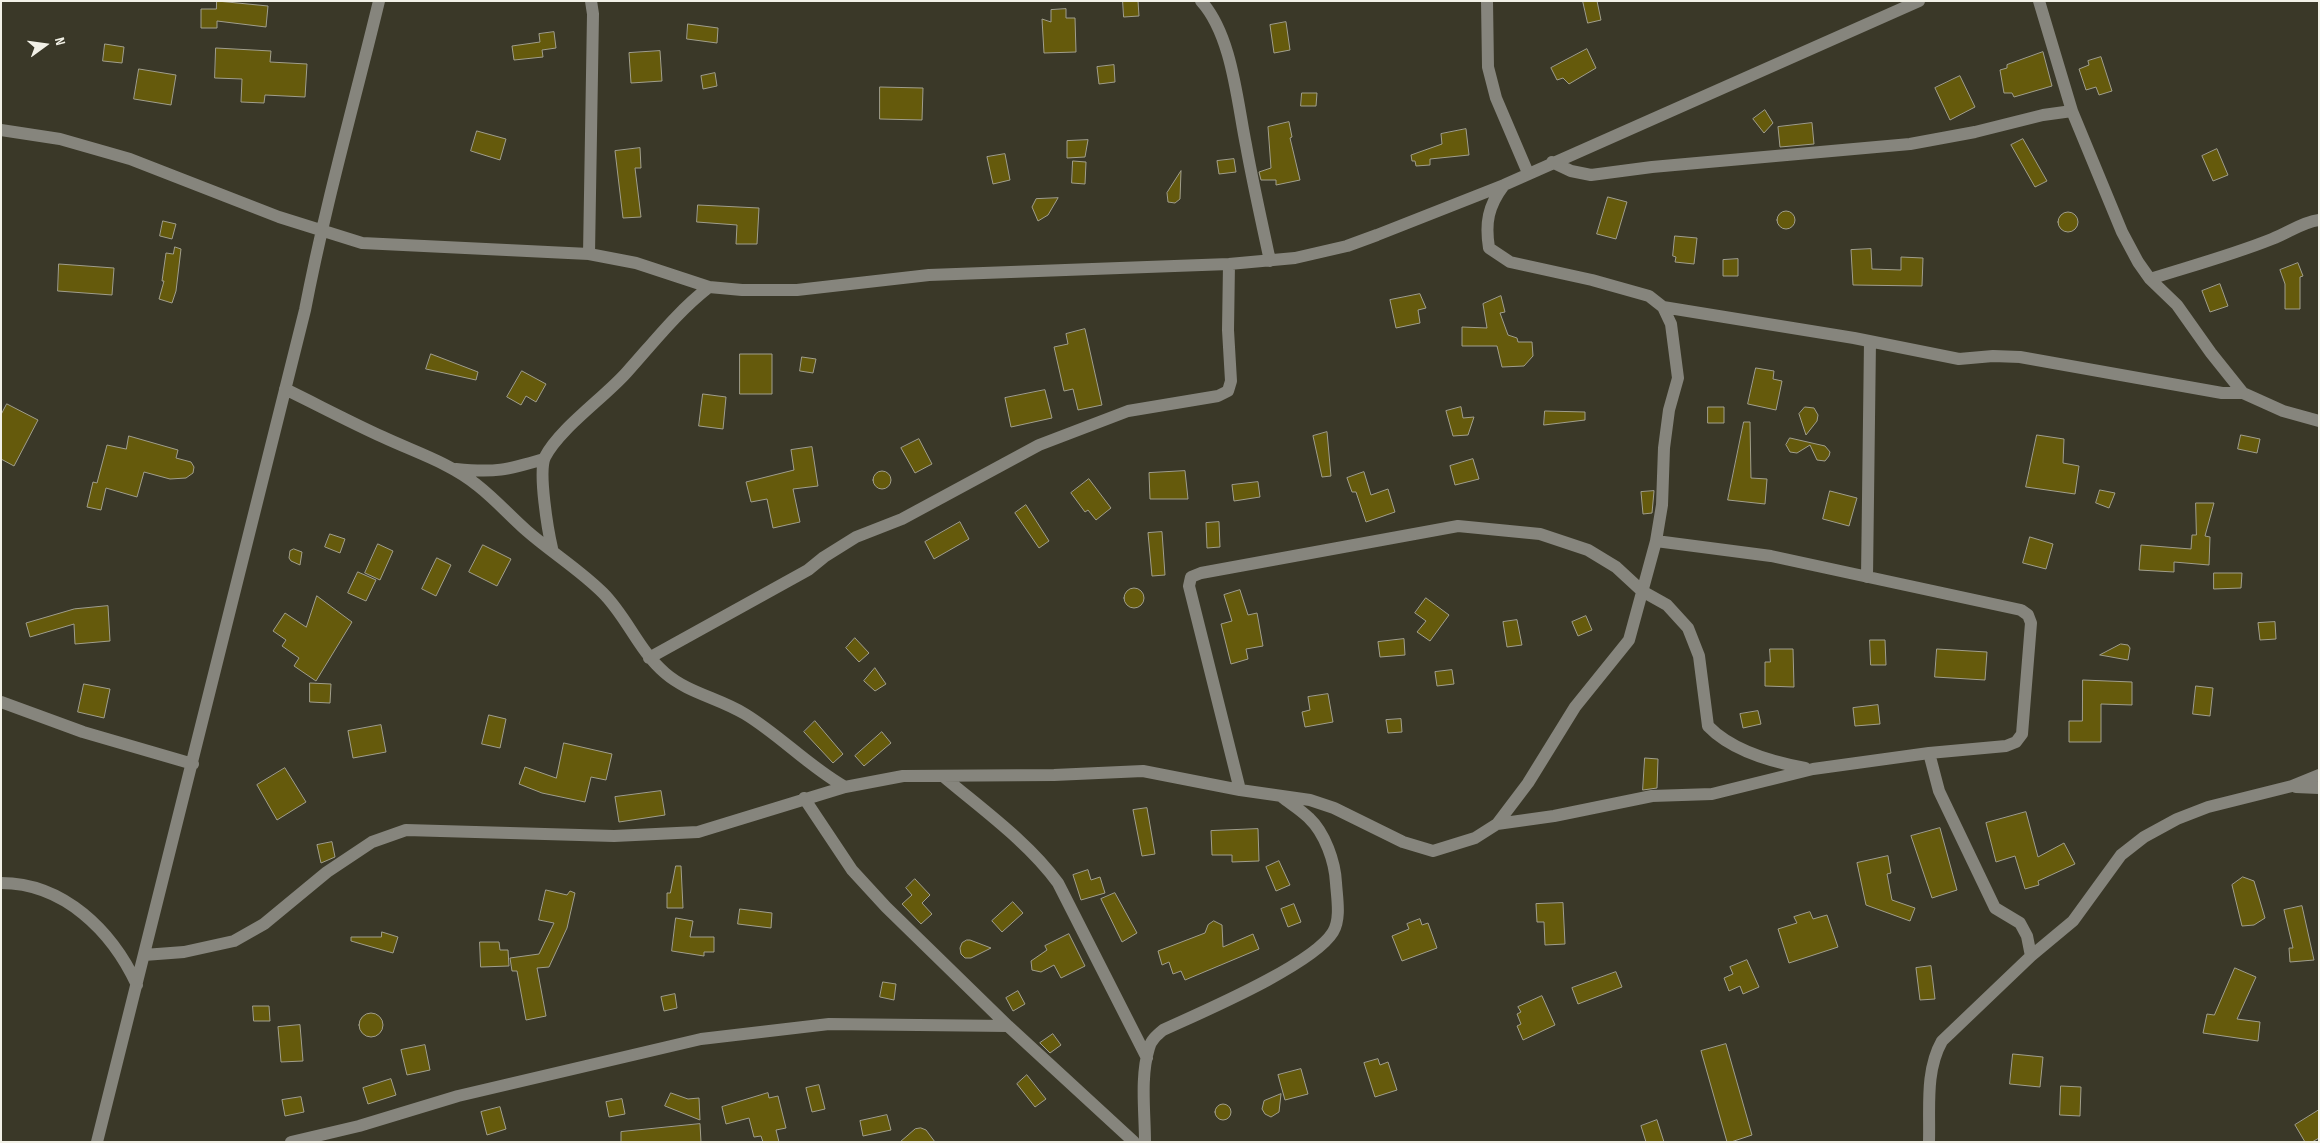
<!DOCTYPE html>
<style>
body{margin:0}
#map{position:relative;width:2320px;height:1143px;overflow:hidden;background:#3a3828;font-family:"Sofia Sans Condensed",sans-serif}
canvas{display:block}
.frame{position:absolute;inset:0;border:2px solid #f2f1e7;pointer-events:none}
.north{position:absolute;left:20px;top:20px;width:50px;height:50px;-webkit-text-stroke:4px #3a3828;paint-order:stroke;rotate:76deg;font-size:14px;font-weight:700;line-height:20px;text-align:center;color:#f2f1e7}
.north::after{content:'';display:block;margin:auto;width:18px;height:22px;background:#f2f1e7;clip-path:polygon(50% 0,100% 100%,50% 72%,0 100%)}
</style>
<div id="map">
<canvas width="2320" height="1143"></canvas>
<div class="frame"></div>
<div class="north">N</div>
</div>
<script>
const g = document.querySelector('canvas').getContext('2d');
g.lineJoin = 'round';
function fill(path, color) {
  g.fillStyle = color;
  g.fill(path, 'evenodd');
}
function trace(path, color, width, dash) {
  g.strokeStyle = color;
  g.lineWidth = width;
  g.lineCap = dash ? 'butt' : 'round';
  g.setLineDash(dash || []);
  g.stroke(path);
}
const building = new Path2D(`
 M217,1l51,5 -2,21 -49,-6v7h-16v-19h15z
 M1123,1h15l1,15 -15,1z
 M1583,1h14l4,19 -13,3z
 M1066,9v9h9l1,34 -32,1 -2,-34 9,3v-12z
 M1286,22l4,28 -16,3 -4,-28z
 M688,24l30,4 -1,15 -30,-4z
 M554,32l2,16 -14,2 1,7 -29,3 -2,-14 28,-4 -1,-8z
 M105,44l19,3 -2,16 -19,-2z
 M216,48l55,3 -1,11 37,2 -2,33 -40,-2 -1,8 -23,-1 1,-23 -27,-1z
 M1587,49l9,19 -27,16 -6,-6 -6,2 -6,-12z
 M660,51l2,30 -31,2 -2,-30z
 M2043,52l9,34 -38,11 -2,-4h-8l-4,-23 7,-2v-3z
 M2101,57l11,34 -13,4 -3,-8 -10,3 -7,-21 10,-4 -1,-4z
 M1114,65l1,17 -16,2 -2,-17z
 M139,69l37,6 -5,30 -37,-6z
 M715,73l2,13 -14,3 -2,-13z
 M1960,76l15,31 -25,13 -15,-32z
 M880,87l43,1 -1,32 -42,-1z
 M1302,93h15l-1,13h-15z
 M1765,110l8,13 -9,10 -11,-14z
 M1289,122l3,15 -2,1 10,42 -24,5v-5h-15l-2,-8 12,-4 -3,-41z
 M1812,123l2,21 -34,3 -2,-20z
 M1466,129l3,26 -39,4v6l-14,1 -1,-5h-3l-1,-6 31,-11 -1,-10z
 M477,131l29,8 -6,21 -29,-9z
 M2023,139l24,42 -12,6 -24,-42z
 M1088,140l-3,17 -18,1v-17z
 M640,148l1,20h-6l6,49 -18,1 -8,-67z
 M2217,149l11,26 -15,6 -11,-25z
 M1005,154l5,26 -17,4 -6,-27z
 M1234,159l2,13 -17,2 -2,-13z
 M1073,161l13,1 -1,22 -13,-1z
 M1181,171l-1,28 -5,4 -7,-1 -1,-9z
 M1608,197l19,5 -11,37 -19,-5z
 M1058,198l-10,17 -10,6 -6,-14 4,-8z
 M698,205l61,3 -2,36h-21l1,-19 -40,-3z
 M1777 220a9 9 0 1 1 18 0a9 9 0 1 1-18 0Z
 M2058 222a10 10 0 1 1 20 0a10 10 0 1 1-20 0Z
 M163,221l13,3 -4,15 -12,-3z
 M1675,236l22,2 -3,26 -19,-2 1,-5 -3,-1z
 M175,247l6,2 -5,42 -4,12 -13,-4 5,-18h-2l4,-28 7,1z
 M1871,249l1,20 29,1v-13l22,1 -1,28 -69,-1 -2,-35z
 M1738,259v17h-15v-16z
 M2298,263l5,13 -3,1v32h-15v-25l-5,-14z
 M59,264l55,4 -2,27 -54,-4z
 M2220,284l8,22 -18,6 -8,-21z
 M1420,294l6,14 -8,2 2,13 -24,5 -6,-28z
 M1501,296l4,16 -5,1 8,22 9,3 1,4h14l1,14 -9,10 -22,1 -5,-21h-35v-19l25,1 -4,-24z
 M1085,329l17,76 -24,5 -5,-21 -9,2 -10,-44 14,-3 -2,-10z
 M431,354l47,18 -2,8 -50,-11z
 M740,354h32v40h-32z
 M802,357l14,2 -3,14 -13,-2z
 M1756,368l18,3 -1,8 9,2 -6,29 -28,-6z
 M522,371l24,13 -10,18 -10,-6 -5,9 -14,-8z
 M1045,390l7,28 -41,9 -6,-29z
 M703,394l23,3 -3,32 -24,-3z
 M7,404l31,16 -24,46 -13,-7v-44z
 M1461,407l2,11 11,-1 -6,18 -15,1 -7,-25z
 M1708,407h16v16h-16z
 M1805,407l9,1 4,7 -1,6 -11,14 -7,-21z
 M1545,411l40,1v8l-41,5z
 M1744,422h6l1,56 16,1 -2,25 -37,-4z
 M1327,432l4,44 -9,1 -9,-41z
 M2037,435l27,4 -1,24 16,3 -4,28 -49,-7z
 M2241,435l19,4 -3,14 -19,-4z
 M129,436l49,14 -2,8 15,4 3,5 -1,6 -7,5 -16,1 -26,-7 -7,25 -31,-9 -5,22 -14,-3 6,-25 4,1 10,-38 19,4z
 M1790,438l35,8 5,6 -1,4 -4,5 -8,-1 -7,-15 -13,8 -7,-1 -4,-7z
 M919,439l13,25 -17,9 -14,-25z
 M812,447l6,39 -25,3 7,33 -27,6 -6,-29 -16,3 -5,-20 48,-12 -3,-20z
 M1473,459l6,20 -24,6 -5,-19z
 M873 480a9 9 0 1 1 18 0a9 9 0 1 1-18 0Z
 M1185,471l3,28h-38l-1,-26z
 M1364,472l7,23 17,-6 7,23 -29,10 -10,-30h-4l-5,-14z
 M1089,479l22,29 -15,12 -8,-10 -3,2 -14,-19z
 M1258,482l2,15 -26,4 -2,-16z
 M2100,490l15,3 -6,15 -13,-5z
 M1654,491l-2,22 -9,1 -2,-22z
 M1830,491l27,7 -8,28 -26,-7z
 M2196,503h18l-9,33 5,1 -1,28 -35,-3v10l-35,-2 2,-25 50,4 1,-14h4z
 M1026,505l23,36 -10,7 -24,-35z
 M960,522l9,17 -35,20 -9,-17z
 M1219,522l1,25 -13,1 -1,-25z
 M1162,532l3,43 -13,1 -4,-43z
 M330,534l15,5 -5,14 -15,-6z
 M2030,537l23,7 -7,25 -23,-6z
 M378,544l15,7 -13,29 -15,-7z
 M483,545l28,14 -14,27 -28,-14z
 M294,549l8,3 -2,13 -9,-4 -2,-3 1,-7z
 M437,558l14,7 -15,31 -14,-7z
 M358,572l18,8 -10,21 -18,-8z
 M2214,573h28l-1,15 -27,1z
 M1124 598a10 10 0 1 1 20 0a10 10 0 1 1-20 0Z
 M1240,590l8,25 9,-2 6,33 -17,3 2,10 -17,5 -10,-40 11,-3 -8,-26z
 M317,596l35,26 -36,59 -22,-15 5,-8 -17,-12 4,-6 -13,-9 12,-18 21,14z
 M1426,598l23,17 -19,26 -13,-9 9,-11 -11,-8z
 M108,606l2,35 -35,3 -1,-20 -44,13 -4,-14 48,-14z
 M1586,616l6,14 -14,6 -6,-14z
 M1517,620l5,25 -15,2 -4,-25z
 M2275,622l1,17 -16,1 -2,-17z
 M855,638l14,15 -10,9 -13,-14z
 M1404,639l1,16 -25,2 -2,-15z
 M1870,640h15l1,25h-15z
 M2121,644l7,1 2,3 -2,12 -28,-5z
 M1770,649h23l1,38 -29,-1v-24h5z
 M1937,649l50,3 -2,28 -50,-3z
 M875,668l11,16 -11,7 -11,-10z
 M1452,670l2,14 -17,2 -2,-14z
 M2083,680l49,2v23l-31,-1v38h-32v-21h13z
 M310,683l21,1 -1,19 -20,-1z
 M84,684l26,5 -6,29 -26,-6z
 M2196,686l17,2 -3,28 -17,-2z
 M1328,694l5,28 -28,5 -3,-15 8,-2 -2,-13z
 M1878,705l2,19 -25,2 -2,-18z
 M1758,711l3,13 -18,4 -3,-14z
 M489,715l17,4 -6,29 -18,-4z
 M1401,719l1,13 -14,1 -2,-13z
 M815,721l28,33 -10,9 -29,-31z
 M381,725l5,27 -33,6 -5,-27z
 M882,732l9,11 -27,23 -9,-10z
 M564,743l48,11 -6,26 -15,-3 -6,25 -43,-9 -23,-9 6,-17 31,11z
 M1645,758l13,1 -1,29 -14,2z
 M285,768l21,34 -29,18 -20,-35z
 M661,791l4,24 -46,7 -4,-25z
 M1147,808l8,46 -13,2 -9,-46z
 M2026,812l12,45 26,-14 11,21 -37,17 1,4 -14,4 -10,-33 -19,6 -10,-39z
 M1940,828l17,62 -25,8 -21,-62z
 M1258,829l1,32 -27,1v-7h-20l-1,-24z
 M332,842l3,15 -14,6 -4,-18z
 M1888,856l3,17 -4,1 5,26 23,8 -5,13 -44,-16 -9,-42z
 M1279,861l11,24 -14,6 -10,-24z
 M676,866h5l2,42h-16v-15h3z
 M1088,870l3,10 9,-3 5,16 -24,7 -8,-25z
 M2243,877l11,4 11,37 -11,7 -12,1 -10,-41z
 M915,879l15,16 -8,8 10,11 -11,10 -19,-20 10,-9 -6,-7z
 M546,890l21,5 3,-4 5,2 -8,35 -18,39 -12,1 9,48 -20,4 -9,-49h-5l-2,-13 29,-4 15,-31 -15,-3z
 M1115,893l22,40 -15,9 -21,-43z
 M1013,902l10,11 -21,19 -10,-11z
 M1563,903l2,41 -20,1 -1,-23h-7l-1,-18z
 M1294,904l7,18 -13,5 -7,-18z
 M2302,906l12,54 -24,2 -1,-14h4l-9,-38z
 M740,909l32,4 -1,15 -33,-4z
 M1810,912l3,7 14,-4 11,32 -49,16 -11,-34 19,-6 -3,-6z
 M676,918l17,3 -3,16h24v15h-10v4l-32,-5z
 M1420,919l2,6 6,-2 9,25 -35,13 -10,-25 17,-7 -2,-5z
 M1214,921l8,4 1,22 30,-13 6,15 -74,31 -4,-9 -8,3 -4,-12 -7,3 -4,-14 47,-18 3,-8z
 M382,932l16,5 -5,16 -42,-12v-4h30z
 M1069,934l16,32 -24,12 -7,-13 -13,7 -9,-2 -1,-9 16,-11 -2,-4z
 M967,940h3l21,8 -20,10h-6l-4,-4 -1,-6 2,-5z
 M480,942h19l1,8h8l1,16 -28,1z
 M1747,960l12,27 -16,7 -3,-8 -11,5 -5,-13 9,-4 -3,-7z
 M1931,966l4,33 -15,1 -4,-32z
 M2235,968l21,9 -19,42 23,3 -2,19 -55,-8 4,-19 7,1z
 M1616,972l6,15 -44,17 -6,-16z
 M883,982l13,2 -2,16 -14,-3z
 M1018,991l7,13 -12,7 -7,-13z
 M675,994l2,14 -13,3 -3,-14z
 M1542,996l13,29 -32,15 -6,-14 4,-2 -4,-10 4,-2 -3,-5z
 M253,1006h16l1,15h-16z
 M359 1025a12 12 0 1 1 24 0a12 12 0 1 1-24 0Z
 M300,1025l3,36 -22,1 -3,-35z
 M1053,1034l8,11 -11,8 -10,-10z
 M1726,1044l26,91 -21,7h-4l-26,-91z
 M425,1045l5,25 -23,5 -6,-25z
 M2013,1054l30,3 -3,30 -30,-3z
 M1378,1059l2,6 8,-3 9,28 -22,7 -11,-34z
 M1301,1069l7,25 -23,6 -7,-25z
 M1027,1075l19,24 -11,8 -18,-23z
 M391,1079l5,16 -28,9 -5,-16z
 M819,1085l6,24 -13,3 -6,-24z
 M2061,1086l20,1 -1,29 -20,-1z
 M671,1093l17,6 11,-1 1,22 -35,-14z
 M768,1093l1,5 9,-2 8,32 -10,2 3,12h-16l-2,-6 -7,1 -5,-19 -23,6 -4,-17z
 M1281,1094l-2,18 -8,5 -6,-3 -3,-5 2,-8z
 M301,1097l3,15 -19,4 -3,-16z
 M622,1099l3,15 -16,3 -3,-15z
 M1215 1112a8 8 0 1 1 16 0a8 8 0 1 1-16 0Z
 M500,1107l6,22 -19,6 -6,-23z
 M2319,1110v28l-7,4h-7l-10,-17z
 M887,1115l4,15 -28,6 -3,-15z
 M1657,1120l7,22h-18l-5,-16z
 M700,1124l1,18h-80v-10z
 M921,1128l5,2 9,12h-35l15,-13z`);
const minor = new Path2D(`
 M1201,1c31,34 36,100 45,144 7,39 16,78 24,116
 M1487,1l1,66 8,31 32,75
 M2039,1l33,110 50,121 16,30 12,17 27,26 34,48 32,40 40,18 36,10
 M1,130l59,9 70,20 149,58 83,26 227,11 47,9 73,24 33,3h55l132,-15 300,-11 66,-6 52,-12 30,-11 127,-50 415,-184
 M1552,162l19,9 20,4 61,-8 258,-23 65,-12 68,-17 29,-4
 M589,254l4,-240 -2,-13
 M2150,279c41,-13 82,-24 122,-40 16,-6 30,-17 47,-19
 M1663,307l191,31 105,21 34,-3 27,1 202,36h21
 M285,389c33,16 65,33 98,48 32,15 67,26 94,48 18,14 33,31 50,46 24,21 53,39 76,62 24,24 36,58 62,80 23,20 54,25 80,41 36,22 63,52 100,73
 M456,469c39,4 51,1 88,-10
 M1656,541l115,15 250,54 7,5 3,8 -9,111 -6,8 -10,4 -77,7
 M552,548c-4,-17 -14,-76 -7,-91 14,-28 60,-60 82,-85 27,-30 50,-60 82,-85
 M1867,577l3,-236
 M649,658l159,-88 16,-13 32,-20 46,-18 137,-74 89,-34 90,-15 10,-5 3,-10 -3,-51 1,-66
 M1,702l82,30 110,32
 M944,777c39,33 84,65 114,106l89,175
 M2296,787l23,1
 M1240,790l-51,-204 2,-9 10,-4 257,-47 82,8 48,16 28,17 26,24 25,14 21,23 11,28 9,70c24,25 64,36 97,42
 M804,798l48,72 34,37 122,119 126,116
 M1497,824l31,-41 47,-76 54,-67 27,-99 6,-36 2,-57 5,-38 9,-32 -7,-54 -8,-17 -14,-11 -57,-16 -82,-18 -21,-14c-4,-25 -1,-42 15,-63
 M1,883c63,0 111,48 136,102
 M144,955l40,-3 50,-11 30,-17 63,-52 45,-30 34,-12 208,6 84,-4 147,-45 58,-11 151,-1 89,-4 97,19 70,10 24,8 69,34 30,9 42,-13 22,-14 57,-8 98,-20 60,-2 101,-25 116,-16 10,38 56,117 25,15 7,13 4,20
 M97,1142l208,-832c20,-104 49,-206 74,-309
 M291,1142l68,-16 99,-30 243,-57 128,-15 179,2
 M1145,1142c0,-30 -5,-65 4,-94 2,-8 8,-13 14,-18 39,-18 150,-65 170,-98 8,-13 4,-34 3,-49 -1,-21 -11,-50 -27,-65 -8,-8 -18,-14 -27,-21
 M1929,1142c1,-34 -4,-71 13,-101l89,-85 42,-35 48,-66 23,-18 33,-18 31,-12 84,-21 27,-11`);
fill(building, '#655a0c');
trace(building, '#a09e8c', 1);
trace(minor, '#86857d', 12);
</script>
